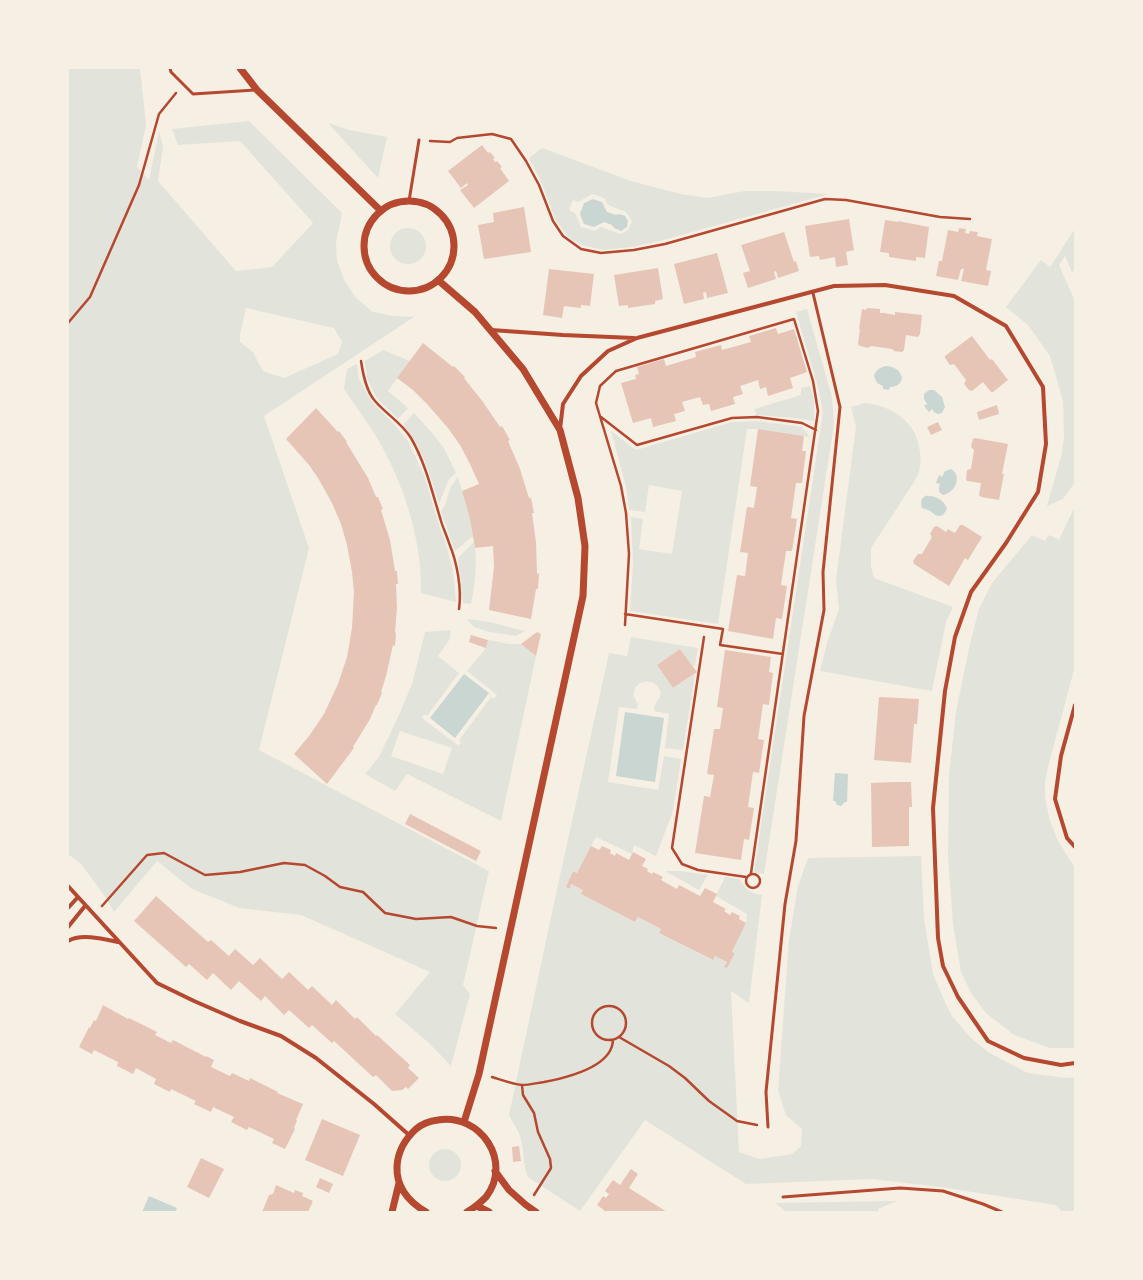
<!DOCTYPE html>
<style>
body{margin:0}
#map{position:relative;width:1143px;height:1280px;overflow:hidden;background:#f6efe4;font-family:"Archivo Narrow",sans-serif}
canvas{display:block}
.frame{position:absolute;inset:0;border:69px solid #f6efe4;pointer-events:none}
</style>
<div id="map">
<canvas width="1143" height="1280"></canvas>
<div class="frame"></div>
</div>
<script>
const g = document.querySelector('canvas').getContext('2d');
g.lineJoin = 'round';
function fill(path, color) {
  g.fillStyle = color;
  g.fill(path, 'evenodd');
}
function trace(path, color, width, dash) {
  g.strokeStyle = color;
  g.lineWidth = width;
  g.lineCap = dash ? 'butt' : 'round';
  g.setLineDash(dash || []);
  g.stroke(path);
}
const green = new Path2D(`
 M68,68h72l6,57 -9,42 12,13 10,-49 4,15 -5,35 78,90 36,-4 41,-44 -73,-82 -62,4 -6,-16 77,-8 93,92 -6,30 1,17 7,20 12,18 17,14 20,4 21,1 -150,99 45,132 -50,202 230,121 -26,114 7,9 -19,72 -22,-23 -34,-29 35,-42 -129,-57 -62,-7 -24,-10 -23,-9 -35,-28 -43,51 -10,-17 -22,-30 -14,-11zM246,308l88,20 8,14 -4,12 -54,24 -21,-7 -10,-19 -13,-10v-7z
 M328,123l21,7 38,7 -9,41z
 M542,148l89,33 50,13 26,4 38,-7h31l53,3 -169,47 -28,6 -29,3 -21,-5 -13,-7 -13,-17 -16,-42 -11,-21zM592,194l12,4 4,7 18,7 6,9 -4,9 -8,4 -19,-7 -6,4 -14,-4 -6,-14 -6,-3 4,-10 5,2z
 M390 246a18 18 0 1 1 36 0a18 18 0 1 1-36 0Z
 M1074,230l1,40 -3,2 -7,-16 -6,9 16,36v181l-12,17 -16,7 15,-53 2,-16 -1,-36 -13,-45 -22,-31 -22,-18 35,-47 9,7z
 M807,309l25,88 2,27 -70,450 -10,-2 69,-460 -5,-25 -22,-75z
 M383,350l27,11 -22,30 20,17 -10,11 -22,-22 -9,-19 -2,-17z
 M357,364l2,15 14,24 21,21 14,17 16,34 15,50 8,23 6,22 3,32 -35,-9c1,-54 -17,-109 -44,-155 -10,-17 -22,-32 -33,-49l3,-20z
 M810,386l4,14v21l-19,-3 -38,-3 -3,-6 47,-14v-7z
 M865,403c28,3 52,19 55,49 1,6 1,13 -1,19 -1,4 -4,8 -5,11l-43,66v19l3,11 79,29 -7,15 -14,69 -112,-20 7,-28 12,-34 -3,-29 20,-154 -5,-19z
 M414,413l19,21 11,14 12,25 -7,6 -10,25c-8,-28 -17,-57 -36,-79z
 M757,421l45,6 8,10 -52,-8h-11l-29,195 -88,-13 3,-48 -2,-46 12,2 -4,30 33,5 10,-63 -33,-6 -4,27 -16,-2 -3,-23 -15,-56 25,19 96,-28z
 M458,477l12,42 3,17 -18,15 -14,-40 4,-6 6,-19z
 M1075,506v160l-27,101 -3,15v14l4,22 9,23 17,27v180h-25l-36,-13 -28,-22 -15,-20 -10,-21 -8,-48 -5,-69 1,-80 7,-63 13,-64 10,-39 13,-26 40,-48 13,6 4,-6 10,5z
 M474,542c4,20 1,42 -3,62l-8,-1 -5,-45z
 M467,619l23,3 35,9 -9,5 -27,-4 -15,-5z
 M451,630l-1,9 -12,17 21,17 -32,43 -3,-2 -2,4 37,28 2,-4 -2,-2 32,-43 3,2 3,-4 -30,-24 19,-23 2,-8 21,4h12l15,12 -35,165 -94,-47 -12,17 -30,-17 14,-17 19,-40 14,-33 13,-52zM400,731l52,17 -9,26 -52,-18z
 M631,637l67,11 -3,18 -3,-1 -12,-16 -23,16 16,23 22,-14 -12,76 -18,-2 4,-34 -15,-3c0,-2 0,-4 1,-6 2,-5 7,-8 5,-14 -6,-19 -37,-7 -22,13l-1,5 -18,-2 -11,75 50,8 6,-34 17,3 -8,52 -17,45 -22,-11 -2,9 -36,-17 -19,36 -4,-2 -7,16 4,2 1,-5 12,6 -2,4 54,28 3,-5 23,12 -2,4 53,27 3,-4 12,6 -3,5 3,1 8,-15 -3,-1 14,-29 1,-9 -31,-18 9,-19 15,2c5,10 11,15 22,16l-13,108 -18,-12 8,161 21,7 32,-5 9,-8 1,-17 -16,-14 -8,-24 11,-151 9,-54 10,-28 113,-2 3,62 9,56 12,28 7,14 18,21 18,15 40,21 38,5 9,-1v135h-13l-6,-7 -116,-18 -68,-8 -126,5 -101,-64 -65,91 -52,-34c-5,-12 -4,-26 -7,-38 -2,-8 -8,-16 -12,-24l45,-212 55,-250 18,3z
 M665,871h15l28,4 -9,15z
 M429 1165a16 16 0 1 1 32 0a16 16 0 1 1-32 0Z
 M897,1201l-19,8 1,3h-92l-12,-9z`);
const water = new Path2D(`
 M593,199l9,3 5,10 9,3 3,-1 6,2 3,5 -1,6 -6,4 -7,-3 -2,-3 -8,-3 -10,5 -10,-3 -4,-10 4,-11z
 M887,366c8,1 13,4 15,12 -1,6 -6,9 -12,9l-1,3 -6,-1v-3l-6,-3 -3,-7c2,-7 7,-9 13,-10z
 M929,390h5l8,7 3,10 -3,6 -4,1 -4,-2 -2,-3 -3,3 -5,-6 3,-2 -3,-5v-5z
 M951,469c12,7 4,24 -8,26l-4,-3v-5l1,-3 -4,-1 3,-8 3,2 3,-6z
 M925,496c10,-1 19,4 22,13l-4,6c-8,3 -8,-2 -15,-5 -2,-1 -4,-1 -6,-2 -1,-5 -2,-9 3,-12z
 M464,674l25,19 -34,45 -25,-20z
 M625,712l39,6 -9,64 -39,-6z
 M835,773l13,1 -1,28h-2l-4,4 -4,-1 -2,-4h-2z
 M149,1196l28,12 -2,4h-33z`);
const building = new Path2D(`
 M482,145l6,8 2,-1 5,6 -2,1 2,3 2,-1 5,6 -2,1 9,13 -35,27 -14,-18 8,-5 -1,-2 -6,5 -13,-17z
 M524,207l7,45 -47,7 -6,-34 16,-3 -1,-9z
 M849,219l5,31 -8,2 2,13 -12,2 -1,-10 -15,3 -1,-4 -9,1 -5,-31z
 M885,220l13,2v-1l31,6 -4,31 -9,-1v4l-27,-4v-4l-9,-1z
 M959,228l7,1 -1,4 4,1 1,-3 8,1 -1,4 15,3 -6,31 5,1 -3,15 -27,-5 3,-12h-3l-3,11 -22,-4 3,-15h3l6,-31 10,2z
 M784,232l10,30 2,-1 3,10 -21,7 -2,-7 -2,1 2,7 -28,9 -5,-15 7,-2 -9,-26z
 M717,253l11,40 -21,5 -1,-6 -3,1 1,6 -20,5 -10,-40z
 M658,268l5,31 -8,2v3l-27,4v-3l-9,1 -5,-31z
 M549,269l45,5 -4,32 -9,-1v3l-17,-2 -2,12 -19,-3z
 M867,308l13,1v4h4l11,2v-3l27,3 -2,19 -2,3 -12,-2 -2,15 -2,2 -8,-1 -2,-2 -21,-3 -3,2 -8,-2 -2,-2 2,-15h-1l3,-20 4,1z
 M776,328l2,6 16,-5 13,43 -17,6 3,10 -25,8 -2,-9 -6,2 -2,-9 -18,6 3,8 -10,3 2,7 -24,7 -2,-7 -6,1 -3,-8 -18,5 3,9 -11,3 2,7 -23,6 -2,-9 -18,5 -12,-40 15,-4 -1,-4 4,-1 -2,-7 27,-8 2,7 30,-9 -1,-5 26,-7 1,5 29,-8 -2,-6z
 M972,336l18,24 2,-1 16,21 -15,12h-2l-8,-10 -11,9 -3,-1 -5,-6 2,-4 -12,-16 -4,1 -5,-7v-2z
 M423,343l30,24 1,-1 11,11 -1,1 19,24 17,25 2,-1 8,14 -2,1 12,28 9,29h2l3,15h-2l4,29 1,32 2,-1 -1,16h-2l-5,30 -42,-9 5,-43 -1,-21 -18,2 -5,-29 -8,-28 17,-7 -9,-20 -10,-19 -12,-17 -21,-24 -14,-14 -16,-12z
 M997,405l2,9 -20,6 -2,-8z
 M316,408l22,24 1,-1 8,11h-1l22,36 8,19h2l5,12 -2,1 9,30 5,31h2l1,13h-2l1,24 -2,24 1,1 -1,13 -2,-1 -7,31 -5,16 1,1 -5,12h-1l-6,14 -17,28 1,1 -27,36 -33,-30 15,-18 15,-22 14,-30 9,-27 5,-29 2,-36 -2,-20 -5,-27 -6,-21 -9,-21 -14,-25 -9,-13 -23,-26z
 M938,422l4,8 -11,5 -4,-8z
 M758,429l46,7 -2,15h4l-4,32h-6l-5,35 6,1 -5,32h-6l-5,34 6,1 -5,33 -6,-1 -3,21 -45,-8 9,-56 8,1 3,-23 -8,-1 7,-45 7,1 3,-21 -7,-1z
 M975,438l33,6 -6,30h2l-5,26 -18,-3 -2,-2 2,-12 -14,-2 -1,-2 1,-9 4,-1 3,-19 -3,-3 2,-8z
 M960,525h3l19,12 -14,23 -3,-2 -16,28 -35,-22 -1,-3 5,-7h4l10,-17 -2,-3 4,-7 3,-1 9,6 2,-3 7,4z
 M537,632l4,2 -5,22 -15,-12z
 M471,635l17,5 -2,8 -17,-6z
 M680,649l17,23 -24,16 -16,-23z
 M725,650l46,7 -2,15 4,1 -4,32 -6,-1 -5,35 6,1 -5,33 -6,-1 -5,35 6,1 -5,32 -5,-1 -3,21 -46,-7 9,-57 6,1 4,-22 -7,-1 7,-45h6l3,-21 -6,-1z
 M879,697l40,2 -2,25h-3l-3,39 -37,-3z
 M893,782h18l1,25h-3v39l-37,1 -1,-64z
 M410,814l71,37 -5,10 -71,-37z
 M591,846l8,4 3,-4 9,4 -1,3 5,3 1,-3 13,7 4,-8 13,7 -4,7 6,3 -1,2 5,3 1,-2 10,5 -2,3 16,9 2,-4 21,11 5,-8 12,6 -4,8 13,7 -2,2 6,4 2,-3 8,4 -1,3 7,4 -14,29 3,1 -8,15 -3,-1 3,-5 -12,-6 -2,4 -54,-27 2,-4 -23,-12 -3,5 -54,-28 2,-4 -12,-6 -1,5 -4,-2 7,-16 4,2z
 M156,896l52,46 3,-2 18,16 6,-7 18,16 7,-7 22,21 7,-7 19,18 4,-4 20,19 4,-5 19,19 2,-2 19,19 1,-1 33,30 -2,3 11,10 -11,11 -2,-2 -4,3 -10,1 -16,-16 -3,2 -39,-36 -2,2 -20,-18 -3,3 -20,-18 -5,5 -19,-19 -4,5 -22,-20 -8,9 -18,-17 -6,7 -18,-16 -3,3 -52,-46z
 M103,1005l25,14 1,-1 28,14 -2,3 16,8 2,-3 33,17v-1l8,4 -3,7 19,9 2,-3 17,8 1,-3 28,14 -1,1 26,11 -7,16h1l-3,8 1,1 -10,20 -13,-6 2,-4 -25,-12 -2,3 -16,-8 3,-5 -21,-10 -2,5 -17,-8 2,-3 -25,-12 -1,3 -16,-8 2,-5 -20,-11 -3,6 -16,-8 1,-4 -24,-12 -2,4 -13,-7 10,-20 1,1 4,-8 2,1z
 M322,1119l38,16 -17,41 -38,-16z
 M519,1146l2,15 -8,1 -1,-15z
 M201,1158l23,11 -15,29 -22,-11z
 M631,1169l7,5 -9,14 38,24h-64l1,-2 -7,-5 6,-9 3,2 3,-4 -4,-3 8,-11 7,5z
 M320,1178l13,6 -4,9 -13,-6z
 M276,1185l18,8 1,-3 8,3 -1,3 11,5 -5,11h-46l7,-17 4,-1z`);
const path = new Path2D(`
 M430,141l20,1 7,-4 35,-4 19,5 15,22 13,24 14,36 10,15 18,13 20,4 33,-3 31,-6 160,-45 21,1 94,17 30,2
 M68,323l22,-26 49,-112 20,-71 17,-21
 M361,361c2,13 5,30 14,40 11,13 27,22 36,37 15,26 21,54 30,83 2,7 6,15 8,22 8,19 13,46 10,66
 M601,417l36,28 95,-27 25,-1 45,6 14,7
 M625,614l98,15 -3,16 63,9
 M625,625l4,-71 -3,-41 -5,-27 -25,-83 4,-17 16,-15 178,-52 19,62 5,30 -67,462
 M704,637l-32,211 10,16 16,6 48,7
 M746 881a7 7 0 1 1 14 0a7 7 0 1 1-14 0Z
 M102,906l45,-51 17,-2 41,22 35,-3 44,-9 21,2 20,11 15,11 23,5 22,21 31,6 35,-2 26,9 19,2
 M592 1023a17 17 0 1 1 34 0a17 17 0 1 1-34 0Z
 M619,1037l50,29 16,12 24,23 28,20 20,4
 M492,1077c10,3 20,7 30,8 7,0 15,-2 22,-3 21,-4 68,-14 69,-42
 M522,1085l1,10 11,18 4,19 12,27 1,9 -17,27`);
const service = new Path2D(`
 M170,68l1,4 22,22 62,-4
 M409,201l10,-61
 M768,1127l-2,-35 19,-188 11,-63 8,-125 20,-106 -1,-38 17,-165 -27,-114
 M783,1197l117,-9 43,3 40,13 19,8`);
const minor = new Path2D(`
 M491,330l72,5 71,3
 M560,429l3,-25 18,-28 27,-25 29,-13 197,-52 51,-1 69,11 52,30 37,61 3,57 -8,48 -32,51 -35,49 -16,45 -10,54 -12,117 5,130 5,28 15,31 30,44 36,17 37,7 14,-2
 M1075,705l-14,51 -6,43 12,39 8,9
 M68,886l89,97 37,18 46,20 41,15 35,22 58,46 35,31
 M68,908l10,-11
 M68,927l17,-21
 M68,941c13,-8 36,-2 50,1`);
const tertiary = new Path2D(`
 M240,68l17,22 123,120
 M364 246a45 45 0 1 1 90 0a45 45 0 1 1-90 0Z
 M438,280l37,32 48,57 37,61 18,68 7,48 -2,50 -104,478 -15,48
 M495,1171l14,19 17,15 10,7
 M477,1206l12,6
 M392,1212l7,-29
 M426,1212c-17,-10 -30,-25 -29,-46 1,-15 8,-27 19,-37 6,-5 14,-8 22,-9 43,-7 75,42 48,77 -6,6 -12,11 -19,15`);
fill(green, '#e2e4dc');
fill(water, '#c9d6d2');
fill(building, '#e6c5b7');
trace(path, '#b5482f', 2.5);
trace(service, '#b5482f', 3);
trace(minor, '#b5482f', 4);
trace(tertiary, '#b5482f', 7);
</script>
